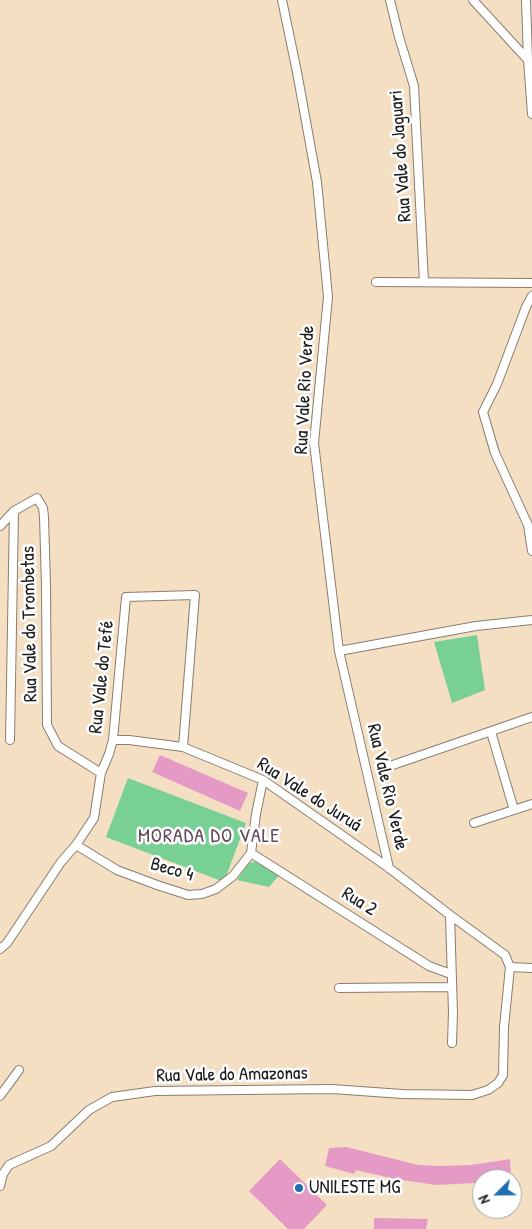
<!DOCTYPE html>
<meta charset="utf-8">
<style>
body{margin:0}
#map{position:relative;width:532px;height:1229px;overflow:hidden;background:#f4dfc3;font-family:"Patrick Hand",sans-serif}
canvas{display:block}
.north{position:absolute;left:472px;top:1169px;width:50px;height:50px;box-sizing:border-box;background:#fff;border:1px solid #a4a4a4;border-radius:50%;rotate:247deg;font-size:14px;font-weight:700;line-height:20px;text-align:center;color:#1c1c1c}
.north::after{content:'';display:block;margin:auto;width:18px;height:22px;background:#1f6fb2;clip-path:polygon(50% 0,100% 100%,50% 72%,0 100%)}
</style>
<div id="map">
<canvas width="532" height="1229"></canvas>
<div class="north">N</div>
</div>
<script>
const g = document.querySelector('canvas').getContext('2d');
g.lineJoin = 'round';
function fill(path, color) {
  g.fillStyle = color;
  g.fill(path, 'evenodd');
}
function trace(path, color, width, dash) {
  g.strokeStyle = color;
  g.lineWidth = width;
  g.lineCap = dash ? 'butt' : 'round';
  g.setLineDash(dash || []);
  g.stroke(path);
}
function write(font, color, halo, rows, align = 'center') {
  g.font = font + ' "Patrick Hand",sans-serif';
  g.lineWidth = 5;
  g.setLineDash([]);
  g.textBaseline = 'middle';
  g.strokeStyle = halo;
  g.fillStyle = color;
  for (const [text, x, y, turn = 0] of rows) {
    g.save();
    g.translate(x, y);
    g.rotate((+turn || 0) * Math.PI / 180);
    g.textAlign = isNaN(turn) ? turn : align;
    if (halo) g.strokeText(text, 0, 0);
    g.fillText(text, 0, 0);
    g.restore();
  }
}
const green = new Path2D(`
 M477,635l8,55 -33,13 -18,-61z
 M128,778l118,45 -22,59 -118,-45z
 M259,861l22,12 -12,14 -32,-7 12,-17z`);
const building = new Path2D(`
 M160,755l88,38 -8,18 -88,-39z
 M346,1147l72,18 22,1 31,-1 39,-6 1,18 -9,2h-20v3l-7,1 -39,2 -41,-6 -39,-9 -2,4 -29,-8 4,-18z
 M280,1159l47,46 -23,24h-16l-39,-38z
 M374,1218l54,1 -2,10h-52z`);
const street = new Path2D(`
 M282,0l15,72 20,110 11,115 -14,146 25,208 50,217
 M390,0l9,37 15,49 10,196
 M473,0l55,60
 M526,0l2,60 4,54
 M376,282l156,1
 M532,296l-6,11 -29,77 -14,28 12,41 33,72 4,26
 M0,526l14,-15 23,-13 6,10 1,9 2,68 1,140 11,21 43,27
 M339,651l137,-25 56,-6
 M491,732l23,78
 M10,740l4,-229
 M387,767l145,-50
 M474,823l58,-19
 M76,845l41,25 40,15 31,10 14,-1 14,-5 17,-13 18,-23 5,-39 7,-34
 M251,853l178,113 22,8
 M450,915l3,98 -1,30
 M0,949l7,-6 54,-81 15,-17 18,-27 7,-45 8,-19 4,-14 13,-143 69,-2 -12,152
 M510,967l22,1
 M339,988l112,-1
 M0,1096l19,-26
 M0,1186l3,-12 6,-9 42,-19 38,-36 23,-13 43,-6 177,-2 70,5 70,1 16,-5 10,-7 5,-8 1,-48 6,-60 -5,-12 -55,-40 -61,-47 -126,-88 -80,-33 -54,-7h-16`);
const markers = [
 [299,1188,5,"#1f6fb2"]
];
const streetNames = [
 ["Rua Vale do Jaguari",401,156,-94],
 ["Rua Vale Rio Verde",305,390,-87],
 ["Rua Vale do Trombetas",30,624,-91],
 ["Rua Vale do Tefé",102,677,-84],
 ["Rua Vale Rio Verde",387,787,77],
 ["Rua Vale do Juruá",309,795,33],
 ["Beco 4",172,870,16],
 ["Rua 2",359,902,32],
 ["Rua Vale do Amazonas",232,1075,-1]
];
const poiNames = [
 ["UNILESTE MG",309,1188]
];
const neighbourhoodNames = [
 ["MORADA DO VALE",209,837]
];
fill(green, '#79d095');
fill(building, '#e599c5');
trace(street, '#887e70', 10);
trace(street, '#fff', 8);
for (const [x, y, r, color] of markers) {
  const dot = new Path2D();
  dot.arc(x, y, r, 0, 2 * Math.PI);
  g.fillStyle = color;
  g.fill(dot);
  trace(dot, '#fff', 2);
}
write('19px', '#1c1c1c', '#fff', streetNames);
write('19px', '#1c1c1c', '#fff', poiNames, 'left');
g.letterSpacing = '1px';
write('20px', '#624857', '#fff', neighbourhoodNames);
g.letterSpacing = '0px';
</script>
